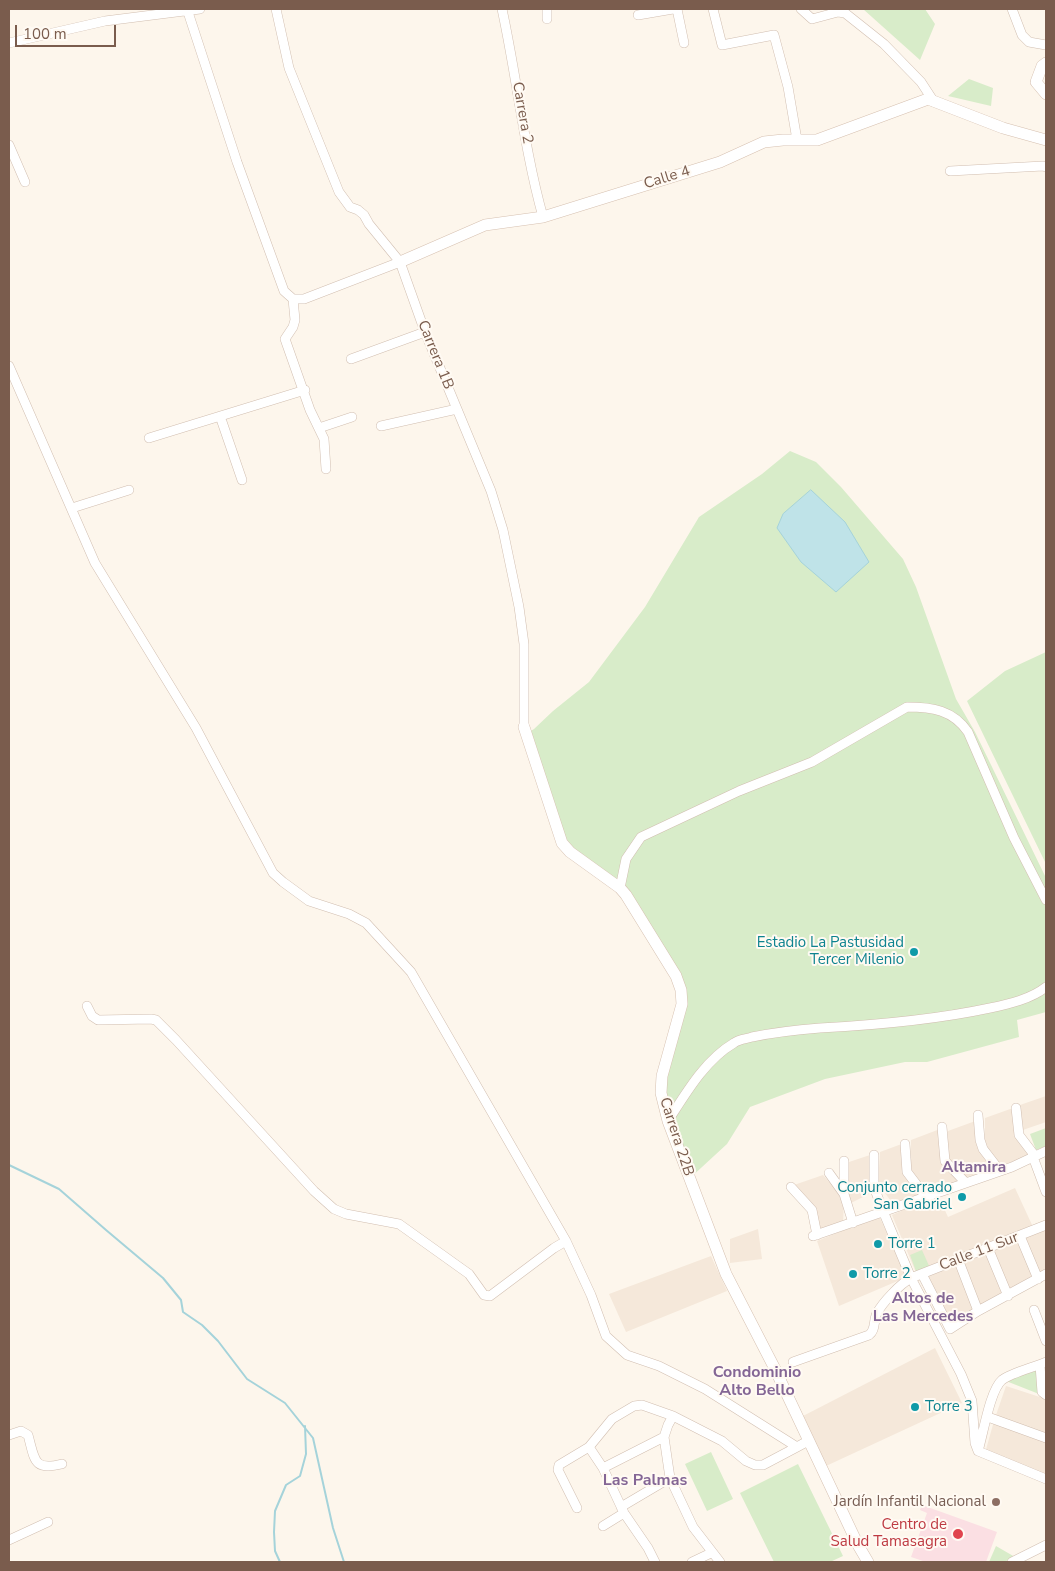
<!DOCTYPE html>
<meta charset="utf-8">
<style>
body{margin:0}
#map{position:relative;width:1055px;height:1571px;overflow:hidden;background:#fdf6ec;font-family:"Nunito Sans",sans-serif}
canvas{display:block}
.frame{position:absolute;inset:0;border:10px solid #7a5c4d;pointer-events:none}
.scale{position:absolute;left:15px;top:25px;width:101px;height:22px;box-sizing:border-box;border:2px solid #7a5c4d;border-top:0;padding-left:6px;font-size:15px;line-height:18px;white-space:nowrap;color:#7a5c4d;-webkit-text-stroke:4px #fffaf3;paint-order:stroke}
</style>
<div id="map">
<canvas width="1055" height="1571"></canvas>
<div class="frame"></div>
<div class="scale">100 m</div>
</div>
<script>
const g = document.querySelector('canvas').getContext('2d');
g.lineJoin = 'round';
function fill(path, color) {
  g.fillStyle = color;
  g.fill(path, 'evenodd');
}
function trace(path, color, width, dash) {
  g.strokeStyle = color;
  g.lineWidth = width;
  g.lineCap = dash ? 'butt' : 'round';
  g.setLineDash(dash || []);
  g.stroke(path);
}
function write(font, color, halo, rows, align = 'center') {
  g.font = font + ' "Nunito Sans",sans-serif';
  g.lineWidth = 4;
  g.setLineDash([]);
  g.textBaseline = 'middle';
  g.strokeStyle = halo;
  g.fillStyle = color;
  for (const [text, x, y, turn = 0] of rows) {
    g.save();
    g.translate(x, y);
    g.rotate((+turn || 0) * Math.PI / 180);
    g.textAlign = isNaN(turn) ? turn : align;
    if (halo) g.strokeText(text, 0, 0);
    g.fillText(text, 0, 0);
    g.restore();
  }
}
const residential = new Path2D(`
 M1046,1096v26l-26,9v-26z
 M1013,1108l3,25 16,22 -32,11 -15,-19v-29z
 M978,1120l2,26 16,21 -32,11 -19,-18 3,-29z
 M940,1129l1,32 19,20 -32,13 -17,-22v-32z
 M907,1142l1,31 14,24 -28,8 -16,-21 2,-32z
 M873,1154v38l-26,13 -1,-42z
 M823,1175l21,24 -1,27 -26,6 -3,-22 -20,-25z
 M1015,1188l18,39 -116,48 -25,-60 46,-20 10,22z
 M879,1216l28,61 -68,29 -22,-65z
 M1046,1227v44l-6,4 -16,-38z
 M758,1229l4,30 -32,4v-24z
 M1019,1238l17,41 -27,15 -19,-45z
 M987,1250l18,46 -26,13 -19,-48z
 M711,1256l16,35 -101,41 -17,-38z
 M957,1262l20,49 -27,16 -26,-52z
 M935,1348l27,55 -136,63 -23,-50z
 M1006,1386l40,13v35l-51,-16z
 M994,1421l52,18v37l-61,-23z`);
const medical = new Path2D(`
 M922,1505l75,27 -11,30h-60l-15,-5 16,-44 -7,-3z`);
const green = new Path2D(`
 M863,9h62l10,15 -15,36z
 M969,79l24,9 -2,18 -43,-10z
 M790,451l26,11 25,25 62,72 13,28 40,112 19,33 71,146v134l-29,8 2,17 -92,25h-22l-80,17 -75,28 -23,37 -38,35 -28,-86 20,-104 -55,-94 -56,-43 -44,-118 8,-5 19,-18 36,-29 56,-75 54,-90 63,-43z
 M1046,652v212l-79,-163 38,-30z
 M1046,1128v18l-10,4 -6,-16z
 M922,1250l8,18 -13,6 -7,-19z
 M1046,1364v10l-7,20 -33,-13z
 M711,1452l22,47 -26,12 -22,-47z
 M798,1464l45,92 -13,6h-56l-34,-69z
 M996,1546l19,11 -11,5h-15z`);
const water = new Path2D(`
 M811,490l34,32 24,40 -33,30 -35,-30 -24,-34 6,-14z`);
const stream = new Path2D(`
 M9,1165l50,24 47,41 57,48 18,22 2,12 19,13 16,16 29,38 38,24 28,35 20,90 11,34
 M280,1562l-5,-11 -1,-19 1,-21 11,-26 14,-9 6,-22 -1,-28`);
const street = new Path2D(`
 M187,9l50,153 47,129 9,8h11l96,-37
 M276,9l13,59 50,124 11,15 8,3 6,5 5,9 31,38 25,70 66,159 12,39 16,77 5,37v83
 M502,9c15,69 22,140 41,208
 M547,9v10
 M677,9l7,34
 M713,9l9,36 52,-10 14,52 9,53
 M801,9l11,10 26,-7 7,1 39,31 37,38 13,20
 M1012,9l10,26 7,7 17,3
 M638,15l35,-6
 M9,43l96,-22 95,-12
 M9,145l16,37
 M950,171l93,-5 3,1
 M293,299l2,21 -2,7 -8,12 25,71 14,29 2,30
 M351,359l74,-27
 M9,366l86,197 101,165 77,145 10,9 26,19 40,13 17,9 45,49 155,269 25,54 15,41 21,19 32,11 46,23 92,58 11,-6
 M220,416l22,64
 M381,426l76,-17
 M319,428l33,-11
 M149,438l156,-48
 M72,508l57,-18
 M620,888l6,-29 15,-22 98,-46 73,-29 95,-55c25,0 46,3 61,25l46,106 32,62
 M87,1006l5,10 6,4 53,-1 5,1 20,20 138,151 20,18 12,5 53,10 70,50 15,21 6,1 64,-48 12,-7
 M1016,1108l3,27 16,21
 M978,1115l2,25 3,9 17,22
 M668,1121c18,-28 37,-61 66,-78 5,-4 12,-4 18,-6 24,-5 43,-7 68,-9 56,-3 114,-8 170,-20 19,-4 41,-9 56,-21
 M942,1127l3,34 20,21
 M905,1144l2,28 19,25
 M874,1155v32l9,24 28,67 50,96 11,27 3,42 3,8
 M1033,1157l13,35
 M844,1161v33l9,29
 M829,1173l15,21
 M791,1187l21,23 5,25
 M813,1236l199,-69 34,-16
 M1020,1236l18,43
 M988,1248l20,48
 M958,1259l20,52
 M922,1274l28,55 28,-18 68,-37
 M1034,1310l12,31
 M793,1362l76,-27c7,-5 4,-14 8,-22 6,-11 23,-29 34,-35l135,-53
 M1040,1365l2,27 4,3
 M673,1416l-5,9 -4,12 6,41 23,49 27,35
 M988,1417l58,21
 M9,1435l12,-4 7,4c7,25 5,36 34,29
 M589,1447l14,21 21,45 24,35 7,14
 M978,1451c5,-16 12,-61 24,-71 9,-7 33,-13 44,-18
 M978,1451l68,28
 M603,1468l61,-31
 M621,1507l49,-29
 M577,1508l-19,-38 1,-5 30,-18 23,-28 22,-13 8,-1 31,11 49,25 24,20 9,4h8l34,-18
 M603,1526l21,-13
 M9,1540l39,-18
 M692,1562l19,-9
 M1012,1562l34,-17`);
const secondary = new Path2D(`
 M1046,63l-4,3 -6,16 10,12
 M400,262l85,-37 58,-8 177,-55 44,-20 19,-2h34l111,-41 75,29 43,12
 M524,727l38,116 8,9 50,36 6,7 50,81 5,14 1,14 -20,72 -1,17 7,28 58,153 49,95 83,176 10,17`);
const markers = [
 [914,952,5,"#0f9aa8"],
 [962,1197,5,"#0f9aa8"],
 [878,1244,5,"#0f9aa8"],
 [853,1274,5,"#0f9aa8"],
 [915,1407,5,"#0f9aa8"],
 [996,1502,5,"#8d6e63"],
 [958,1534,6,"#e0444e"]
];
const streetNames = [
 ["Carrera 2",522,113,80],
 ["Calle 4",667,178,-17],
 ["Carrera 1B",435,355,68],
 ["Carrera 22B",676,1137,72],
 ["Calle 11 Sur",979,1252,-21]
];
const cultureNames = [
 ["Estadio La Pastusidad",904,943,"right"],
 ["Tercer Milenio",904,960,"right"],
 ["Conjunto cerrado",952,1188,"right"],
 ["San Gabriel",952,1205,"right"],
 ["Torre 1",888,1244],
 ["Torre 2",863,1274],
 ["Torre 3",925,1407]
];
const educationNames = [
 ["Jardín Infantil Nacional",986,1502]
];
const healthNames = [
 ["Centro de",947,1525],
 ["Salud Tamasagra",947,1542]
];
const neighbourhoodNames = [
 ["Altamira",974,1168],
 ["Altos de",923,1299],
 ["Las Mercedes",923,1317],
 ["Condominio",757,1373],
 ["Alto Bello",757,1391],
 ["Las Palmas",645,1481]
];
fill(residential, '#f5e8da');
fill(medical, '#fbdfe3');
fill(green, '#d8ecc9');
fill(water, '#bfe3e8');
trace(water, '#a5d3da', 1);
trace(stream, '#a5d3da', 2);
trace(street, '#d1beb0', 10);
trace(secondary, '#d6c0b0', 12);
trace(street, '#fff', 9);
trace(secondary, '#fff', 11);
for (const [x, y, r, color] of markers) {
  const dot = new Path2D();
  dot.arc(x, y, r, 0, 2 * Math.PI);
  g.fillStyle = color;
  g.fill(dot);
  trace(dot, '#fffaf3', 2);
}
write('15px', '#7a5c4d', '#fffaf3', streetNames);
write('15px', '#0d838f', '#fffaf3', cultureNames, 'left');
write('15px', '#785e54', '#fffaf3', educationNames, 'right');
write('15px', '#be3a42', '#fffaf3', healthNames, 'right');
write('bold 16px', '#846695', '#fffaf3', neighbourhoodNames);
</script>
